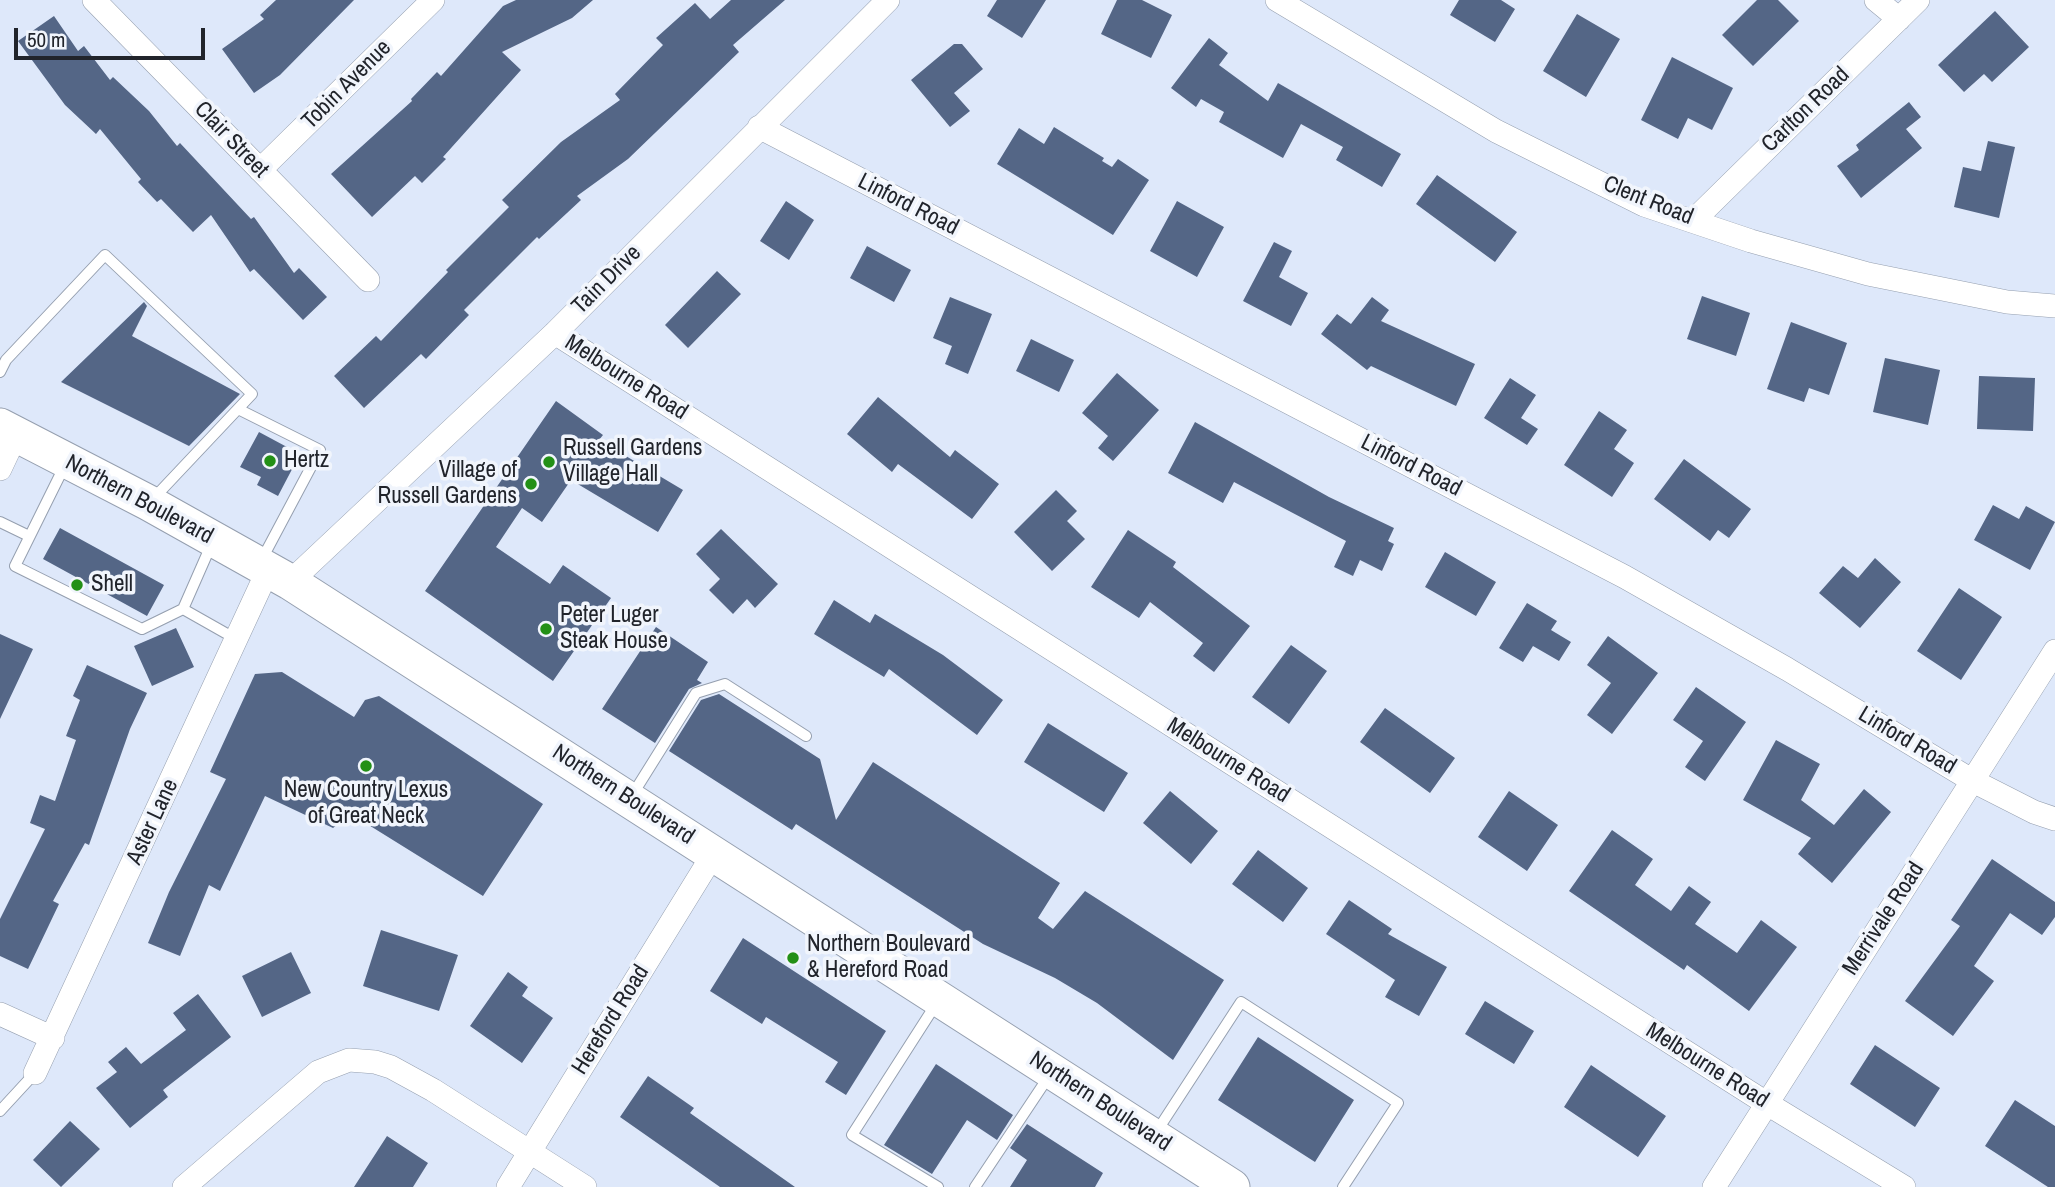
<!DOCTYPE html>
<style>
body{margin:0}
#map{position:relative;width:2055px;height:1187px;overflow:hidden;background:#dee8fa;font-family:"Archivo Narrow",sans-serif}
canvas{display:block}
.scale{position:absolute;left:14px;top:28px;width:191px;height:32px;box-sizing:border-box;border:4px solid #21242b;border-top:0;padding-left:9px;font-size:21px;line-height:24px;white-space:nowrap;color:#21242b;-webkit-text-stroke:5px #f1f5fc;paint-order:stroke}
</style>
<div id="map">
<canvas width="2055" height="1187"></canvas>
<div class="scale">50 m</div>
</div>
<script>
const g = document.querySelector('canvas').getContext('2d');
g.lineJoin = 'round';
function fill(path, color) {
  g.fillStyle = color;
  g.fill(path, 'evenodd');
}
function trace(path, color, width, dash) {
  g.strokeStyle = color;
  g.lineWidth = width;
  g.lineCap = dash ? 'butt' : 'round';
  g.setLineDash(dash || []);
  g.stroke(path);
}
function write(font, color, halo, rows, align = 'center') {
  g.font = font + ' "Archivo Narrow",sans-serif';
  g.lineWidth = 7;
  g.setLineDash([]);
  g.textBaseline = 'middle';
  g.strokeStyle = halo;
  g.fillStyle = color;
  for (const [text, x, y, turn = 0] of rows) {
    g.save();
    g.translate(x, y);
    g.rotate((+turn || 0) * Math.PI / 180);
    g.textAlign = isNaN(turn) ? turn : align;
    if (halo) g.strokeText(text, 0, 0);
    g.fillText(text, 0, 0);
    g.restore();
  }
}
const building = new Path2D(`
 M276,0h78l-74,75 -26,18 -32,-44 42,-30 -4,-4z
 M516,0h77l-21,18 -70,34 19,18 -78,87 3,2 -24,24 -7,-7 -43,41 -41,-43 81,-73 -1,-2 26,-27 4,4 62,-70z
 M731,0h54l-52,45 6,7 -111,107 -51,37 4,4 -42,39 -2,-2 -73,73 5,5 -43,44 -5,-5 -57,54 -30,-32 42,-40 5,5 67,-69 -2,-2 63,-63 -7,-7 59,-58 59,-42 -5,-6 48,-49 -7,-7 39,-35 15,16z
 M997,0h49l-24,38 -35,-22z
 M1117,0h25l30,15 -21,43 -50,-24z
 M1459,0h42l14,9 -20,33 -45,-27z
 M1757,0h21l21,21 -46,45 -31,-31z
 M1995,11l34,36 -37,35 -8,-8 -20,18 -26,-27z
 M1577,14l43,25 -34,58 -43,-26z
 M54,16l24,35 6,-5 26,34 3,-3 36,34 28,35 3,-3 71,76 3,-2 40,56 5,-5 28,29 -24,23 -49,-51 -4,3 -39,-57 -18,17 -32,-33 -4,3 -19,-20 3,-3 -41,-50 -4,5 -31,-29 -47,-64z
 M1209,38l19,15 -9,12 49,36 10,-18 123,71 -19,33 -46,-27 7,-13 -42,-23 -18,34 -64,-36 5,-10 -23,-13 -5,8 -25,-19z
 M954,44h8l21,25 -29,24 16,18 -20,16 -39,-47z
 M1672,57l61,31 -21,42 -24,-12 -10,21 -37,-19z
 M1909,102l12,15 -15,12 16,19 -61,50 -24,-32 22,-16 -3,-5z
 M1054,127l50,31 -2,3 10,6 6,-8 31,21 -36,55 -116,-71 22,-36 25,16z
 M1988,141l27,6 -16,71 -45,-11 9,-40 18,4z
 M1437,175l80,57 -22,30 -79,-58z
 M786,201l28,19 -25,40 -29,-19z
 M1177,201l47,26 -27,50 -47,-26z
 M1274,242l18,9 -13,26 29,16 -17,33 -48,-25z
 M867,246l44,24 -17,32 -44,-24z
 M717,271l24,23 -53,54 -23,-23z
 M1702,296l48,17 -14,43 -49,-17z
 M950,297l42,17 -24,60 -23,-10 7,-18 -19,-8z
 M1372,297l17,13 -8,11 94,43 -19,42 -85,-40 -4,4 -46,-36 16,-20 14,10z
 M144,302l3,4 -15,30 108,58 -51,52 -128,-64z
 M1791,322l56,21 -18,52 -20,-7 -5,14 -37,-13z
 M1031,339l43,21 -15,32 -43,-21z
 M1885,358l55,12 -12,55 -55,-13z
 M1117,373l42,37 -46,51 -15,-13 10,-12 -26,-23z
 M1979,376l56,2 -2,53 -56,-2z
 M1510,378l26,17 -15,23 17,11 -11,16 -43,-27z
 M878,397l72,60 5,-7 44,34 -27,35 -74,-55 -6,8 -45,-38z
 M556,401l47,34 -4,5 84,50 -25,42 -87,-52 -29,42 -20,-14 -26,39 54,37 13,-19 48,33 -58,83 -128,-90z
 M1599,411l28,19 -13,19 20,14 -22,34 -48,-32z
 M1195,422l134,75 65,31 -6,13 6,3 -12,27 -22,-11 -7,16 -19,-9 12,-26 -112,-59 -11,21 -55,-30z
 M259,432l41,22 -22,42 -21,-11 4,-8 -21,-10z
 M1684,459l67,50 -22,29 -11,-8 -8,11 -56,-42z
 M1056,490l21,21 -10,10 18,18 -33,32 -38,-39z
 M1993,505l26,14 7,-13 29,16 -25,48 -56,-30z
 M60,528l104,57 -17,31 -104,-57z
 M721,529l57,55 -23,24 -8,-9 -14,15 -24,-24 11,-11 -24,-25z
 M1128,530l48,32 -3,5 77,59 -36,46 -21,-16 10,-13 -53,-41 -11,16 -48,-31z
 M1445,552l51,30 -20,34 -51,-29z
 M1875,558l26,24 -41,46 -41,-35 24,-27 15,12z
 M1959,588l43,29 -41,63 -44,-29z
 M834,600l36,23 5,-9 68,41 60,45 -26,35 -88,-66 -5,8 -70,-43z
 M1527,603l30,18 -6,9 20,12 -12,19 -26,-15 -10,16 -24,-14z
 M656,627l52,35 -11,18 5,3 -13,6 -34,54 -53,-34z
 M176,628l18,39 -42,19 -18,-40z
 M0,634l33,15 -33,70z
 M1608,636l50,37 -46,61 -25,-19 24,-32 -24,-18z
 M1291,645l36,26 -38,53 -37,-27z
 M87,665l60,28 -17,36 -41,116 -4,-2 -32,58 6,3 -31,65 -28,-13v-37l45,-90 -15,-6 10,-28 15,6 21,-61 -10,-4 14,-36 -7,-4z
 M282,672l72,45 11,-17 14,-4 164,108 -60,92 -132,-82 -18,14 -68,-32 -45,95 -11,-6 -29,71 -32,-13 21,-51 57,-113 -16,-7 45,-98z
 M1696,687l50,35 -41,59 -20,-14 18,-26 -30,-21z
 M719,694l101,65 16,61 37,-58 187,121 -22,35 15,11 32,-38 139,89 -51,80 -76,-57 -42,-25 -72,-34 -187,-120 -4,6 -123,-79 32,-51z
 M1385,708l70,50 -25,35 -70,-51z
 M1048,723l80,50 -24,39 -80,-50z
 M1776,740l44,24 -19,36 33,25 30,-36 27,23 -59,71 -34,-29 13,-16 -68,-38z
 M1170,791l48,40 -27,33 -48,-41z
 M1509,791l49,34 -31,46 -49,-34z
 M1612,830l41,29 -18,26 36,26 18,-25 22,16 -16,22 42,29 24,-33 36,27 -48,64 -62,-46 -3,5 -115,-79z
 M1258,850l50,38 -25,34 -51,-38z
 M1992,859l63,43v15l-13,18 -32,-22 -36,53 20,15 -41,55 -48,-35 55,-75 -9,-6z
 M1349,900l43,29 -4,5 59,33 -28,49 -34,-19 10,-17 -69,-46z
 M381,930l77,25 -19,56 -76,-25z
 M743,938l143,93 -40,64 -21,-13 13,-20 -72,-45 -4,7 -52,-33z
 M291,952l20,41 -49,24 -20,-41z
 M508,972l20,15 -6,9 31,22 -31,45 -52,-37z
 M198,994l33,43 -68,53 5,7 -38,31 -34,-40 21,-16 -9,-10 18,-15 15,17 45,-34 -13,-17z
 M1485,1001l49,30 -20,33 -49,-30z
 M1258,1037l96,63 -39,62 -97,-62z
 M1875,1045l65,43 -25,39 -65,-43z
 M936,1064l77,51 -16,25 -30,-20 -35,54 -48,-29z
 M1591,1065l75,51 -28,41 -74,-50z
 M648,1076l46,32 -4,5 105,74h-75l-100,-70z
 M2015,1100l40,26v61h-7l-63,-41z
 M70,1121l30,28 -39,38 -28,-27z
 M1027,1124l76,49 -8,14h-85l17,-27 -17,-12z
 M387,1136l41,27 -15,24h-59z`);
const lane = new Path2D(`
 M0,372l6,-12 99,-105 147,139 -99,105
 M238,409l82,41 -59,111
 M65,465l-50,101 127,63 41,-20 29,-66
 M0,522l29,14
 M183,609l53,30
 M631,797l65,-104 29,-9 81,52
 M936,1004l-84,131 86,52
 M0,1111l35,-38
 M1155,1134l86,-132 157,101 -55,84
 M975,1187l74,-111`);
const street = new Path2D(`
 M94,0l274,280
 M1277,0l219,131 148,74 107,36 117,33 139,28 48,4
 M1876,0l23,19
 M759,127l866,450 162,92 186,112 61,31 21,7
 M260,170l173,-170
 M1694,220l224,-220
 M555,333l1211,770 138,84
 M0,469l16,-34
 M290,582l265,-249 333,-333
 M0,1014l53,24
 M35,1073l233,-503
 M184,1187l134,-115 31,-12 26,2 16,5 42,23 152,97
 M508,1187l206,-334
 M1714,1187l341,-536`);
const primary = new Path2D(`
 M0,426l149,77 141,79 942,605`);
const markers = [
 [270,461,7,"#239016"],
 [549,462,7,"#239016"],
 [531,484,7,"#239016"],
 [77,585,7,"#239016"],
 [546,629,7,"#239016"],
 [366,766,7,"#239016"],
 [793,958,7,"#239016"]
];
const streetNames = [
 ["Tobin Avenue",347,85,-45],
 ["Carlton Road",1806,110,-44],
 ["Clair Street",231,140,46],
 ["Clent Road",1648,201,22],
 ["Linford Road",908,205,27],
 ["Tain Drive",607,280,-45],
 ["Melbourne Road",626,378,32],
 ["Linford Road",1411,466,27],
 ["Northern Boulevard",139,500,28],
 ["Linford Road",1907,741,31],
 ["Melbourne Road",1228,761,32],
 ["Northern Boulevard",623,795,33],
 ["Aster Lane",153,822,-65],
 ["Merrivale Road",1884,919,-57],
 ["Hereford Road",611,1020,-58],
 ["Melbourne Road",1707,1066,32],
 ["Northern Boulevard",1100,1102,33]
];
const poiNames = [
 ["Russell Gardens",563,449],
 ["Village Hall",563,475],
 ["Hertz",284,461],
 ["Village of",517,471,"right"],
 ["Russell Gardens",517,497,"right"],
 ["Shell",91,585],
 ["Peter Luger",560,616],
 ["Steak House",560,642],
 ["New Country Lexus",366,791,"center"],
 ["of Great Neck",366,817,"center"],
 ["Northern Boulevard",807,945],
 ["& Hereford Road",807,971]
];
fill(building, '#546686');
trace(lane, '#959faf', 12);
trace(street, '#959faf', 24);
trace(primary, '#959faf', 37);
trace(lane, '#fff', 10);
trace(street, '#fff', 23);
trace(primary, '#fff', 35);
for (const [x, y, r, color] of markers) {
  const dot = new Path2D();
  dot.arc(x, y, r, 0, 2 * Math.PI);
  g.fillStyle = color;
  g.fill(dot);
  trace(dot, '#f1f5fc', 2.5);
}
write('23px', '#21242b', '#f1f5fc', streetNames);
write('23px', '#21242b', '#f1f5fc', poiNames, 'left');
</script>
